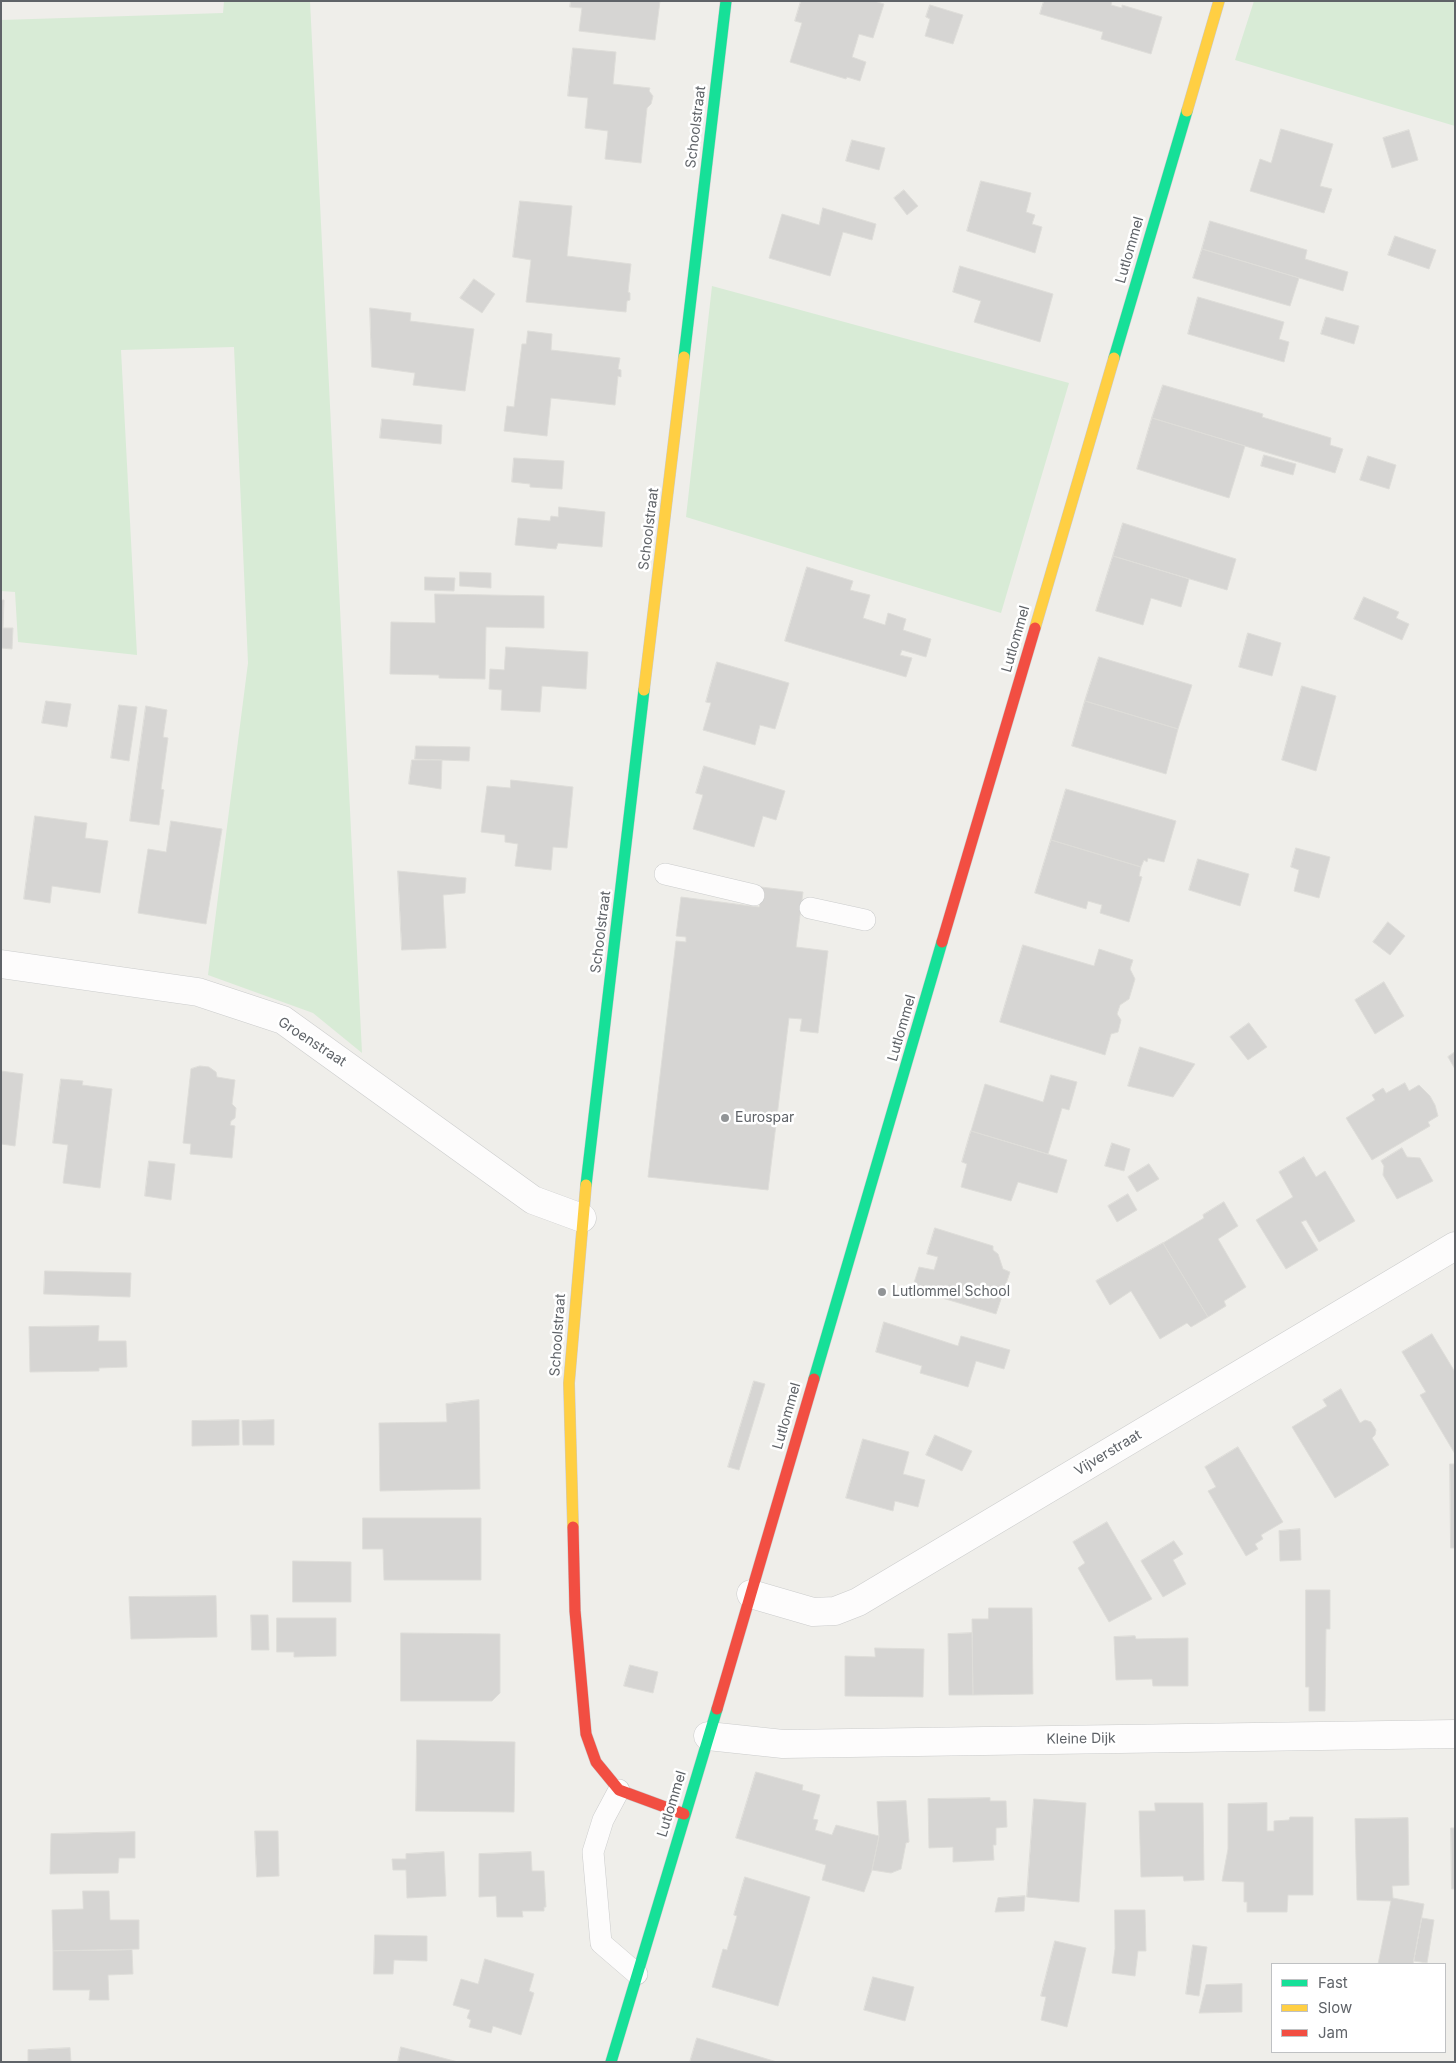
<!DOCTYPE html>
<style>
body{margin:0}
#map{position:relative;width:1456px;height:2063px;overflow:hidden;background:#efeeea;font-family:Inter,sans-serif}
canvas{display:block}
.frame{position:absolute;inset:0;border:2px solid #5f6368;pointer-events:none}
.legend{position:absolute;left:1271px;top:1963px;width:175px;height:90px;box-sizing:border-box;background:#fff;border:1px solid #bfc1c3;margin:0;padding:6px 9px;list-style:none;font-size:15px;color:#5f6368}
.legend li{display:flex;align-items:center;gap:10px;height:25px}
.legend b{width:25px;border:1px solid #bfc1c3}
</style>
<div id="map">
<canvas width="1456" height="2063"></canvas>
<div class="frame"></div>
<ul class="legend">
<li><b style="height:6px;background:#16e098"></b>Fast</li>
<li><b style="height:6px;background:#ffcf43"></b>Slow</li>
<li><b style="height:6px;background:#f24e42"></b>Jam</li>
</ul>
</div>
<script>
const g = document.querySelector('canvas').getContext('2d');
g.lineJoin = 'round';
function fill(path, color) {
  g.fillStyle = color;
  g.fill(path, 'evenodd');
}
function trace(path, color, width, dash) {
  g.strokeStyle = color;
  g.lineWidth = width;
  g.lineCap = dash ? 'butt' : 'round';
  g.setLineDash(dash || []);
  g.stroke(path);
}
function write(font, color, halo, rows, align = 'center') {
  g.font = font + ' Inter,sans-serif';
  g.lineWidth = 5;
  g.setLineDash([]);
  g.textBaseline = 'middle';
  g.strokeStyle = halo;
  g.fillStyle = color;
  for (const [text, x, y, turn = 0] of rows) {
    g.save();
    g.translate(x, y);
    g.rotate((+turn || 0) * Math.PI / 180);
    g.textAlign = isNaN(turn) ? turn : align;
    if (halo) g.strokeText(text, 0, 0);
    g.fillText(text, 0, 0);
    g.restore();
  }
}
const green = new Path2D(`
 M224,1h86l52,1052 -49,-40 -105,-38 40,-312 -14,-316 -113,3 16,305 -119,-13 -3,-50 -14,-1v-571l222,-7z
 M1254,1h201v125l-220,-66z
 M712,286l357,97 -68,230 -315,-96z`);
const building = new Path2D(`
 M571,1h89l-5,39 -76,-9 3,-23 -12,-1z
 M801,1h73l10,3 -11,34 -14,-4 -7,23 14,5 -6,19 -13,-4 -1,2 -56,-17 12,-39 -7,-2z
 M1044,1h68l-1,4 11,3v-3l40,12 -11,37 -50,-15 2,-7 -63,-18z
 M930,5l33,10 -10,29 -28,-8 5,-17 -4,-2z
 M573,48l43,4 -3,32 37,4 -1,3 4,5 -2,8 -4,4 -6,55 -36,-4 3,-28 -23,-3 3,-30 -20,-2z
 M1281,129l52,15 -13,42 12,3 -8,24 -74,-22 10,-32 11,4z
 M1409,130l9,30 -26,8 -9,-30z
 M852,140l33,8 -6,22 -33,-9z
 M981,181l50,12 -5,19 9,3 -3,9 10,3 -7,26 -68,-22z
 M904,190l14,16 -11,9 -13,-17z
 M520,201l52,5 -5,50 64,8 -3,28 2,1v7l-3,1 -1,11 -100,-10 5,-42 -18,-3z
 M823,208l53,16 -4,16 -29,-8 -13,44 -61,-18 13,-44 37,11z
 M1210,221l97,29 -2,9 43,13 -5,19 -141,-42z
 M1395,236l41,14 -7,19 -41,-14z
 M1202,249l97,29 -9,28 -97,-28z
 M960,266l93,28 -13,48 -66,-20 7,-21 -28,-9z
 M474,279l21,15 -13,19 -22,-15z
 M1198,297l86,25 -5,17 10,3 -5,20 -96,-28z
 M370,308l41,5 -1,8 64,8 -9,62 -52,-6 2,-12 -43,-6z
 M1326,317l33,9 -5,18 -33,-10z
 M528,331l24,3 -1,16 69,8 -2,11 3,1v7l-3,-1 -3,29 -64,-7 -4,38 -43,-5 3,-25 7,1 8,-63h4z
 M1163,385l100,29 -1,3 69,21 -1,7 13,4 -8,24 -183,-55z
 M1152,418l93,28 -16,52 -92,-29z
 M382,419l60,6 -1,19 -61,-6z
 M1264,455l32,9 -3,11 -32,-9z
 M1368,456l28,9 -7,24 -29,-9z
 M514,458l50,3 -2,28 -32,-2v-3l-18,-2z
 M559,507l46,5 -3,35 -44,-4 -2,6 -41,-4 3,-27 32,3 1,-5 7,1z
 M1123,523l113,36 -9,31 -114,-34z
 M1113,556l76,23 -8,28 -30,-9 -8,27 -47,-14z
 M807,567l46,14 -3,9 20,5 -7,23 22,7 3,-12 18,6 -3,11 28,9 -5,18 -24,-7 -2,5 12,3 -6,19 -121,-36z
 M460,572l31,1v15l-31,-2z
 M425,577l30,1 -1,13 -29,-1z
 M435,594l109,2v32l-58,-1 -1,52 -46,-1v-3l-49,-1 1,-52 44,1z
 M1364,597l35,15 -3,6 13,6 -7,16 -48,-21z
 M1,600h3l-1,28h10l-1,21 -11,-1z
 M1248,633l33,10 -9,33 -33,-9z
 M506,647l82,5 -2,37 -44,-3 -2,26 -39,-2 1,-20 -13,-1 1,-20 14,1z
 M1099,657l93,28 -14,44 -93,-28z
 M717,662l72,21 -14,46 -15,-4 -5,20 -52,-15 8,-27 -5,-1z
 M1302,686l34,10 -20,75 -34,-11z
 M46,701l25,3 -4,23 -25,-4z
 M1085,701l93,28 -12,45 -94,-28z
 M119,705l18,2 -8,54 -18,-3z
 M146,706l21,4 -4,27 5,1 -7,51 3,1 -5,35 -29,-4z
 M416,746l54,1 -1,14 -54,-2z
 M412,760h30l-1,29 -32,-5z
 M704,766l81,25 -9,29 -13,-4 -9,31 -61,-18 10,-34 -7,-2z
 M511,780l62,7 -6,61 -14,-1 -2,23 -36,-4 3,-22 -13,-2v-7l-24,-3 6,-46 23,2z
 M1066,789l110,32 -12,41 -16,-4 -1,4 -3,-2 -3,7 -90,-27z
 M35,816l52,7 -2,15 23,3 -8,52 -48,-7 -2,17 -26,-4z
 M171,821l51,8 -16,95 -68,-11 10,-64 18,3z
 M1051,840l90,27 -2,9 3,1 -13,45 -29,-9 2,-8 -14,-4 -2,8 -51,-16z
 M1296,848l34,9 -11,41 -25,-7 5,-21 -8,-3z
 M1198,859l51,15 -9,32 -51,-16z
 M398,871l68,7 -1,15 -22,2 3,53 -44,2z
 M761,887l42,5 -7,55 32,4 -10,82 -18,-2 2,-12 -13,-1 -21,172 -120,-13 28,-236 10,1v-5l-10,-1 5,-39 78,10z
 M1388,922l17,14 -15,19 -17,-13z
 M1023,945l71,21 5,-17 34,11 -3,9 5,10 -6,20 -9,6 -3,9 4,6 -3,12 -7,2 -6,21 -105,-33z
 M1384,982l20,34 -29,18 -20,-34z
 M1249,1023l18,24 -19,13 -18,-23z
 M1140,1047l55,17 -22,33 -45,-11z
 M1455,1052v17l-7,-12z
 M200,1066l9,1 7,5 1,5 18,3 -3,24 4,4 -1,10 -4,3 -1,4 5,1 -3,32 -42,-4 1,-10 -8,-1 8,-74z
 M1,1071l22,3 -8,72 -14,-2z
 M1051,1075l26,7 -8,28 -7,-2 -14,46 -77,-23 14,-47 58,18z
 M61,1079l22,2 -1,4 30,4 -12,99 -37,-5 5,-38 -15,-2z
 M1405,1083l4,8 10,-6 11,11 5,9 3,11 -10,6 2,4 -58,34 -26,-42 29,-18 -3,-5 11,-7 3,5z
 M971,1131l96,29 -10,33 -39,-11 -7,19 -50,-14 6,-23 -5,-2z
 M1112,1143l18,6 -6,22 -19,-5z
 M1402,1148l5,9 13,1 13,23 -36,18 -14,-24 1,-9 -3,-5z
 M1304,1157l12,20 9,-6 30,50 -36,21 -13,-22 -5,2 17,28 -32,19 -30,-49 37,-23 -14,-25z
 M149,1161l26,3 -4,36 -26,-4z
 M1149,1164l10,15 -22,13 -9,-15z
 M1128,1194l9,16 -20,12 -9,-16z
 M1224,1202l14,24 -20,13 28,48 -22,14 2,5 -18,11 -45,-74 41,-25 -1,-3z
 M935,1228l58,18v4l5,4 5,15 7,3 -14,42 -84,-25 7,-22 15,3 4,-13 -11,-3z
 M1163,1243l45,74 -17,10 -4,-4 -27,16 -29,-48 -21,14 -14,-24z
 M45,1271l86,2 -1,24 -86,-3z
 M884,1322l74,24 3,-10 49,14 -6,19 -28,-8 -8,26 -48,-14 2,-7 -46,-14z
 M99,1326l-1,15h28l1,26 -28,1v3l-69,1 -1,-45z
 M1432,1334l23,38v82l-35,-59 6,-3 -24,-40z
 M754,1381l11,3 -26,86 -11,-3z
 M1341,1389l19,34 5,-3 6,2 5,8 -1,5 -3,3 17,27 -54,33 -43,-71 35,-21 -4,-6z
 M479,1400l1,89 -100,2 -1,-68 68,-1 -1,-18z
 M239,1420v25l-47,1v-25z
 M274,1420v25h-31l-1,-24z
 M935,1435l37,16 -10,20 -36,-16z
 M863,1439l46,13 -6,22 22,6 -7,27 -23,-6 -2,10 -47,-13z
 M1238,1447l45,75 -22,13 2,4 -8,5 3,5 -12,7 -38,-65 8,-4 -11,-20z
 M1450,1464h5v84h-4z
 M363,1518h118v62h-97l-1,-31h-20z
 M1107,1522l45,77 -43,23 -31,-54 7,-5 -12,-21z
 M1300,1529l1,31 -21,1 -1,-30z
 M1174,1541l9,13 -10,6 13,24 -23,13 -22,-36z
 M293,1561l58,1v40h-58z
 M1306,1590h24v39h-4l-1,82h-16v-24h-3z
 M216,1596l1,41 -86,2 -2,-42z
 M989,1608h43l1,86 -60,1 -1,-76h16z
 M251,1615h17l1,35h-17z
 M277,1618h59v38l-42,1v-5h-17z
 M401,1633l99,1v59l-8,8h-91z
 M972,1633l1,62h-24l-1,-61z
 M1135,1636l1,3 52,-1v48h-35l-1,-7 -36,1 -2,-43z
 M875,1648l49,1 -1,48 -78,-1v-40l30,1z
 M630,1665l28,7 -5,21 -29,-7z
 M417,1740l98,2 -1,70 -98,-1z
 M756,1772l47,13 -1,5 18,5 -7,24 5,1 -3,10 17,5 4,-10 43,11 -7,34 -8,22 -42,-12 4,-15 -90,-27z
 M990,1798v3h16l1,26 -11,1v17h-3l1,15 -41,2v-15l-24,1 -1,-49z
 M1034,1799l52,4 -7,99 -52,-5z
 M906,1801l3,41 -3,1 -5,26 -10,4 -19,-3 7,-34 -2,-34z
 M1155,1803h48l1,77 -20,1 -1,-5 -42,1 -2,-66h16z
 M1267,1803v28h7v-10l15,-1 1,-3h23v78h-25l-1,17h-40v-10h-3v-20l-22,-1 6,-32v-45z
 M1408,1818l1,67 -17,1 1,12 31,6 -11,60h-35l13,-63 -34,-1 -2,-81z
 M1451,1828h4v61h-3z
 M255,1831h23l1,45 -22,1z
 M135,1832v26h-16l-1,15 -68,1 1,-40z
 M444,1852l2,44 -39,2 -1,-28h-13l-1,-11h14v-5z
 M531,1852l1,19h12l2,36h-2v4h-22l1,6h-26l-1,-21 -17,1v-43z
 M745,1877l65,20 -32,109 -66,-19 11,-38 4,1 10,-34 -3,-1z
 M83,1891h26l1,29h29v29l-86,2 -1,-41 31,-1z
 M1025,1896l-1,15 -29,1 3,-14z
 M1115,1910h30l1,41h-8l-3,25 -23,-3 3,-24z
 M1422,1918l12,2 -7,43 -13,-2z
 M375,1935l52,1v25l-33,-1 -1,14h-19z
 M1055,1941l31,7 -19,79 -26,-7 5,-23 -5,-1z
 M1193,1945l14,2 -8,49 -13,-2z
 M132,1950l1,24 -25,1 1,25h-20l1,-10h-37v-39z
 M485,1959l49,15 -5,17 5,2 -13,42 -28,-9 -2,7 -22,-6 2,-7 -4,-2 3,-8 -17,-5 8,-26 17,5z
 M873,1977l41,10 -9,34 -41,-11z
 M1242,1984v28l-43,1 7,-28z
 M697,2038l80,24h-87z
 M401,2047l57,15h-60z
 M70,2048l1,14h-43v-12z`);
const lane = new Path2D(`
 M665,874l89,21
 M810,908l55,12
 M619,1790l-16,30 -10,32 8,91 36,31`);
const street = new Path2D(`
 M1,964l197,28 85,28 250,180 49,18
 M751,1594l62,18 22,-1 23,-9 597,-356
 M708,1736l75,8 672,-10`);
const fast = new Path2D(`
 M684,357l42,-356
 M1114,358l73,-247
 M586,1185l58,-495
 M814,1379l128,-437
 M611,2062l106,-353`);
const slow = new Path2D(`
 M1187,111l32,-110
 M1035,628l79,-270
 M644,690l40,-333
 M573,1527l-4,-144 17,-198`);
const jam = new Path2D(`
 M942,942l93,-314
 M573,1527l2,84 11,123 10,28 23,28 65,24
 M717,1709l97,-330`);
const markers = [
 [725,1118,5,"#919496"],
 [882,1292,5,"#919496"]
];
const streetNames = [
 ["Schoolstraat",696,127,-83],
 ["Lutlommel",1130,250,-74],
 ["Schoolstraat",649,529,-83],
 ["Lutlommel",1016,639,-74],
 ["Schoolstraat",601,932,-83],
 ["Lutlommel",902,1028,-74],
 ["Groenstraat",312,1042,33],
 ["Schoolstraat",558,1335,-86],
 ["Lutlommel",787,1416,-74],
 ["Vijverstraat",1108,1453,-31],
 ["Kleine Dijk",1081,1739,-1],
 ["Lutlommel",672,1804,-73]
];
const poiNames = [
 ["Eurospar",735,1118],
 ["Lutlommel School",892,1292]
];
fill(green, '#d8ebd6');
fill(building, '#d6d5d3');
trace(building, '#deddd9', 1);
trace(lane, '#cbcccc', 22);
trace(street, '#cbcccc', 29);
trace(fast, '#cacacb', 12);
trace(slow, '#cacacb', 12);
trace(jam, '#cacacb', 12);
trace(lane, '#fdfcfc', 21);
trace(street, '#fdfcfc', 28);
trace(fast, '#16e098', 11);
trace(slow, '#ffcf43', 11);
trace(jam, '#f24e42', 11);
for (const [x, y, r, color] of markers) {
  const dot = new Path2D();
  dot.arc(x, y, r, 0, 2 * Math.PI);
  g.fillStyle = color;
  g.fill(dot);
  trace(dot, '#fff', 2);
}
write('14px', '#5f6368', '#fff', streetNames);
write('14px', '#5f6368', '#fff', poiNames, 'left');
</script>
